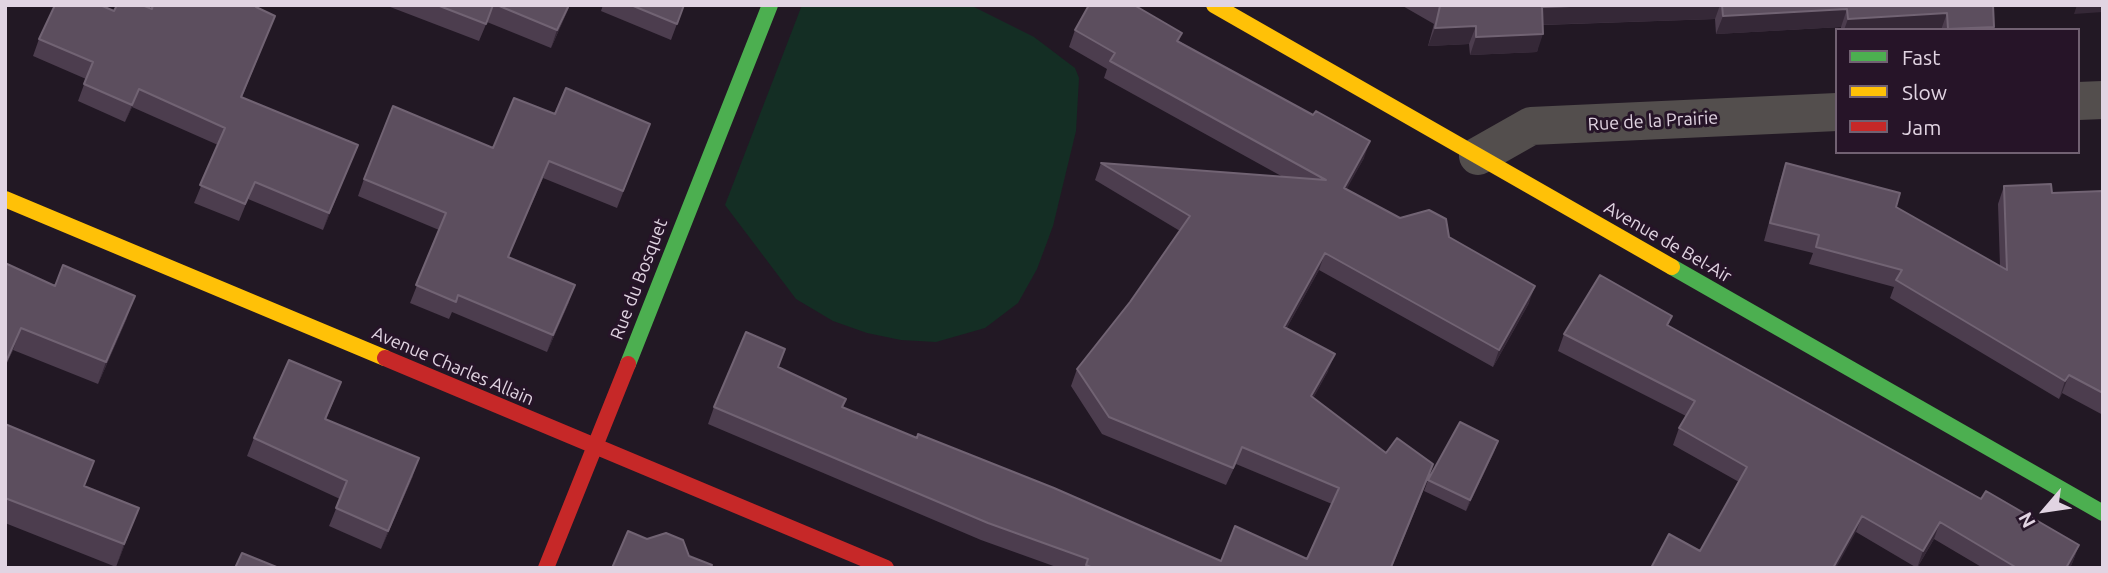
<!DOCTYPE html>
<style>
body{margin:0}
#map{position:relative;width:2108px;height:573px;overflow:hidden;background:#221824;font-family:Ubuntu,sans-serif}
canvas{display:block}
.frame{position:absolute;inset:0;border:7px solid #e1d4e2;pointer-events:none}
.legend{position:absolute;left:1835px;top:28px;width:245px;height:126px;box-sizing:border-box;background:#261428;border:2px solid #716172;margin:0;padding:9px 12px;list-style:none;font-size:21px;color:#e1d4e2}
.legend li{display:flex;align-items:center;gap:14px;height:35px}
.legend b{width:35px;border:2px solid #716172}
.north{position:absolute;left:2010px;top:475px;width:70px;height:70px;-webkit-text-stroke:5px #261428;paint-order:stroke;rotate:241deg;font-size:19px;font-weight:700;line-height:28px;text-align:center;color:#e1d4e2}
.north::after{content:'';display:block;margin:auto;width:24px;height:32px;background:#e1d4e2;clip-path:polygon(50% 0,100% 100%,50% 72%,0 100%)}
</style>
<div id="map">
<canvas width="2108" height="573"></canvas>
<div class="frame"></div>
<ul class="legend">
<li><b style="height:9px;background:#4caf50"></b>Fast</li>
<li><b style="height:9px;background:#ffc107"></b>Slow</li>
<li><b style="height:9px;background:#c62828"></b>Jam</li>
</ul>
<div class="north">N</div>
</div>
<script>
const g = document.querySelector('canvas').getContext('2d');
g.lineJoin = 'round';
function fill(path, color) {
  g.fillStyle = color;
  g.fill(path, 'evenodd');
}
function trace(path, color, width, dash) {
  g.strokeStyle = color;
  g.lineWidth = width;
  g.lineCap = dash ? 'butt' : 'round';
  g.setLineDash(dash || []);
  g.stroke(path);
}
function write(font, color, halo, rows, align = 'center') {
  g.font = font + ' Ubuntu,sans-serif';
  g.lineWidth = 6;
  g.setLineDash([]);
  g.textBaseline = 'middle';
  g.strokeStyle = halo;
  g.fillStyle = color;
  for (const [text, x, y, turn = 0] of rows) {
    g.save();
    g.translate(x, y);
    g.rotate((+turn || 0) * Math.PI / 180);
    g.textAlign = isNaN(turn) ? turn : align;
    if (halo) g.strokeText(text, 0, 0);
    g.fillText(text, 0, 0);
    g.restore();
  }
}
const green = new Path2D(`
 M802,5h168l64,32 41,31 4,10 -3,53 -23,95 -16,43 -19,34 -33,25 -49,14 -35,-2 -34,-7 -34,-12 -37,-22 -71,-94z`);
const street = new Path2D(`
 M2078,101l25,-1
 M1478,156l53,-30 306,-14`);
const fast = new Path2D(`
 M1672,267l431,246
 M628,364l142,-359`);
const slow = new Path2D(`
 M1214,5l458,262
 M5,199l380,159`);
const jam = new Path2D(`
 M385,358l501,210
 M546,568l82,-204`);
const wall = new Path2D(`
 M153,5h104l-1,3 12,25 -26,64 109,65 -28,68 -75,-31 -9,22 -45,-18 24,-58 -86,-38 -7,15 -47,-21 8,-22 -53,-23 6,-17 75,-28 38,-2z
 M385,5h185l-19,43 -64,-26 -8,19z
 M603,5h81l-13,35 -70,-29z
 M1401,5h592l1,22 -1,3h-152v-3l-125,7 -1,-15 -172,6 -6,27 -67,3 -1,-11 -41,2 6,-22z
 M1075,30l107,3 -3,8 185,117 -18,31 54,29 49,19 80,66 -36,64 -174,-97 -33,59 42,42 -15,27 73,55 41,28 -35,86 1,1h-334l-78,-28 -273,-116 6,-17 65,-40 64,41 378,153 86,-2 25,-55 -96,-40 -10,21 -124,-51 -31,-48 6,-17 53,-67 50,-71 -85,-51 6,-17 182,14 -179,-99 3,-9 -38,-22z
 M650,124l-33,84 -74,-30 -35,79 61,45 -22,50 -95,-40 -3,7 -39,-16 29,-73 -81,-34 6,-17 129,-31z
 M1786,163l110,44 104,59 -2,-62 6,-18 48,7 51,-2v224l-41,-22 -3,6 -169,-101 4,-11 -85,-23 4,-11 -49,-12 16,-60z
 M5,263l122,55 -29,66 -85,-34 -8,17z
 M1672,316l-4,10 313,173 98,46 -6,16 -3,7h-87l-49,-29 -17,29 -61,-36 -156,19 39,-69 -66,-37 6,-17 7,-12 -128,-65 6,-17z
 M341,382l-15,38 87,56 -32,73 -52,-23 11,-27 -93,-43 7,-18z
 M5,424l80,63 54,21 -23,59 -111,-44z
 M1498,441l-4,11 -28,59 -42,-20 4,-11z`);
const shadedWall = new Path2D(`
 M569,5h1l-19,43 6,-18z
 M1599,5h121l-5,14 -180,6 7,-18z
 M2077,5h26v7l-29,2z
 M1847,9l-6,18 -125,7 7,-18z
 M1947,13l-6,17h-97l4,-11z
 M1476,26l-7,18 -41,2 7,-18z
 M1994,27l-1,3h-46l1,-1z
 M1543,34l-6,18 -67,3 6,-18z
 M139,89l-7,18 -7,15 7,-17z
 M1370,141l-6,17 -26,47 6,-17z
 M358,145l-35,85 6,-17z
 M549,161l-6,17 -42,96 7,-17z
 M1325,253l-6,17 -41,74 6,-17z
 M575,285l-6,17 -22,50 6,-17z
 M1535,286l-6,17 -36,64 6,-17z
 M135,296l-8,22 -29,66 8,-22z
 M21,328l-8,22 -8,17v-3z
 M1335,354l-7,17 -23,42 6,-17z
 M2069,375l-7,18 -3,6 6,-18z
 M1498,441l-4,11 -28,59 4,-11z
 M419,458l-6,18 -32,73 7,-18z
 M1433,464l-6,17 -36,87z
 M139,508l-9,23 -14,36 8,-23z
 M1862,516l-6,16 -20,36h-3z
 M1940,522l-6,17 -17,29 6,-17z
 M2079,545l-6,16 -3,7h-4z`);
const building = new Path2D(`
 M55,5h45l14,6 3,-6h25l10,4 1,-4h104l-1,2 19,9 -34,81 117,48 -29,68 -74,-31 -10,22 -45,-19 25,-57 -86,-39 -7,16 -48,-21 9,-22 -54,-23z
 M437,5h56l-7,19z
 M497,5h72l-12,25z
 M631,5h53l-7,19z
 M1089,5h45l48,28 -5,8 136,74 3,-4 54,30 -26,47 56,30 29,-8 17,9 3,18 86,49 -36,64 -174,-97 -41,74 51,27 -24,42 75,57 11,-15 36,26 -42,103 2,1h-300l-7,-3 2,-6 -100,-36 -274,-116 32,-75 39,17 -7,18 68,32 -4,8 75,31 1,-4 136,54 167,73 14,-35 72,33 32,-71 -97,-41 -9,21 -124,-51 -32,-48 53,-67 60,-86 -89,-53 225,17 -216,-119 5,-8 -40,-23z
 M1438,5h161l-57,2 1,27 -67,3v-11l-41,2 5,-22z
 M1722,5h271l1,22 -46,2 -1,-16 -99,6 -1,-10 -124,7z
 M566,88l84,36 -27,67 -74,-30 -41,96 67,28 -22,50 -95,-40 -2,7 -40,-17 30,-72 -82,-34 29,-73 100,42 21,-50 41,16z
 M1786,163l114,30 -4,14 111,63 -3,-84 47,-2 1,9 51,-2v202l-34,-18 -4,6 -169,-101 6,-10 -86,-23 3,-12 -49,-12z
 M5,263l50,23 8,-21 72,31 -29,66 -85,-34 -16,36z
 M1600,275l72,41 -5,9 314,174 5,-8 93,54 -13,23h-49l-77,-46 -17,29 -61,-35 -29,52h-182l18,-34 31,17 47,-84 -68,-39 16,-27 -131,-67z
 M289,360l52,22 -16,37 94,39 -31,73 -52,-23 11,-27 -93,-43z
 M1460,422l38,19 -28,59 -42,-20z
 M5,424l89,37 -10,25 55,22 -15,36 -119,-46z
 M628,531l19,8 19,-6 17,7 6,16 23,9 -2,3h-98z
 M242,553l37,15h-44z`);
const streetNames = [
 ["Rue de la Prairie",1653,121,-3],
 ["Avenue de Bel-Air",1668,242,30],
 ["Rue du Bosquet",639,279,-69],
 ["Avenue Charles Allain",453,366,23]
];
fill(green, '#142e24');
trace(street, '#534e4d', 38);
trace(fast, '#4caf50', 16);
trace(slow, '#ffc107', 16);
trace(jam, '#c62828', 16);
fill(wall, '#4c3d4e');
fill(shadedWall, '#352837');
fill(building, '#5c4e5e');
trace(building, '#716373', 2);
write('18px', '#e1d4e2', '#261428', streetNames);
</script>
